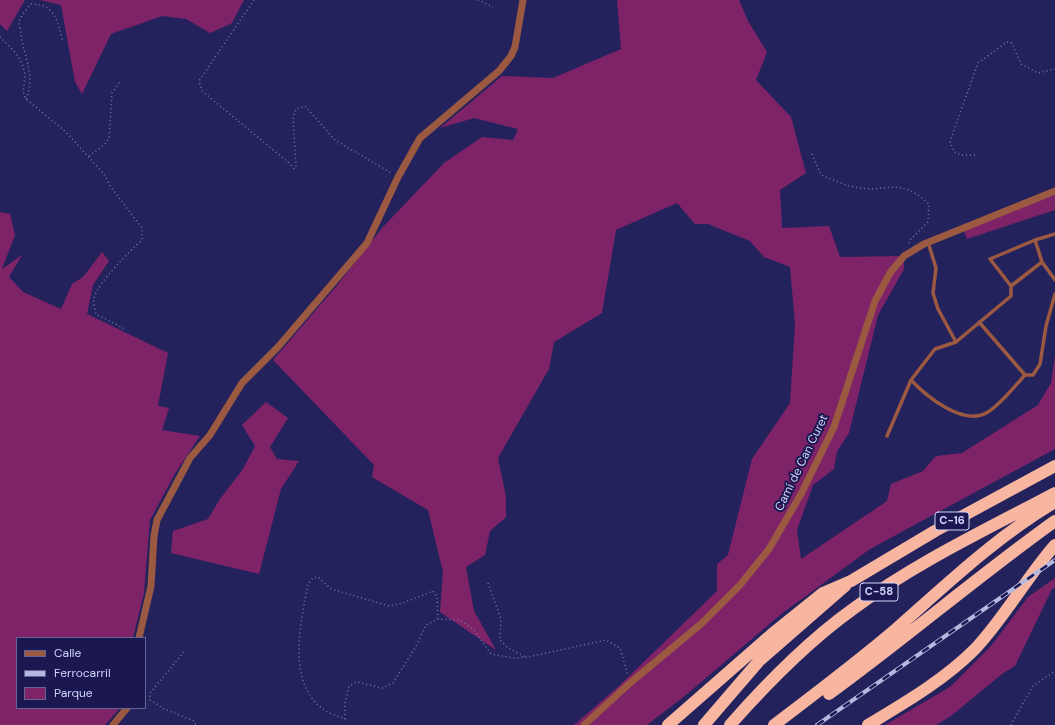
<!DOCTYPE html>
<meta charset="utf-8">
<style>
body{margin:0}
#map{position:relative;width:1055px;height:725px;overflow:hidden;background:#24225c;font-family:"DM Sans",sans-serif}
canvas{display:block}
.legend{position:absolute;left:16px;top:637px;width:130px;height:72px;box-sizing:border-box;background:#1b1750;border:1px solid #646394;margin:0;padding:5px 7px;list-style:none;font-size:12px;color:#d2d6fb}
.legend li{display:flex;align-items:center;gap:8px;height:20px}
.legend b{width:20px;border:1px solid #646394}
</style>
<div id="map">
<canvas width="1055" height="725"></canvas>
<ul class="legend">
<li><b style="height:5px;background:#9b5942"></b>Calle</li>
<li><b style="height:5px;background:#b5b8e0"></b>Ferrocarril</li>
<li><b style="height:11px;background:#7f2368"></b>Parque</li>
</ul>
</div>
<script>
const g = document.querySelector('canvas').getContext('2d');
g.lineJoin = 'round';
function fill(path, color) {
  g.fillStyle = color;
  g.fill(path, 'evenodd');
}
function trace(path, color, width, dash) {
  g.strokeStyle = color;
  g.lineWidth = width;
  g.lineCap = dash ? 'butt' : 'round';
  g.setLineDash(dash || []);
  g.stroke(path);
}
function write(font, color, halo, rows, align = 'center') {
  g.font = font + ' "DM Sans",sans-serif';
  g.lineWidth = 4;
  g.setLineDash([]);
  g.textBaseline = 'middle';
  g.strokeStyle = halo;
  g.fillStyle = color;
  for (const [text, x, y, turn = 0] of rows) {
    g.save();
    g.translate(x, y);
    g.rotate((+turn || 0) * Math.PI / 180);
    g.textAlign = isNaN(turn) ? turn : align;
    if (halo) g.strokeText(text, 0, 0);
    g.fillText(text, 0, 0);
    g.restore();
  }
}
const green = new Path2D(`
 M0,0h25l-18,31 -7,-7z
 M40,0h204l-12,23 -22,10 -24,-14 -24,-3 -51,18 -29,60 -7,-12 -14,-77z
 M617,0h122l9,21 19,31 -11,28 35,37 15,56 -26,17 2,38 47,-2 11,31 64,-1v13l-26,46 -29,118 -12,18 -3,18 -21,16 -16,45 4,29 86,-58 4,-17 32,-13 13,-15 26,-3 76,-48 13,-22 4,-28v94l-185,100 -90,66 -94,80 -39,30h-73l45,-39 98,-95v-27l11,-9 24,-96 38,-56 5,-79 -5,-57 -26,-10 -14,-16 -42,-17h-13l-18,-21 -61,27 -14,83 -48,29 -5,27 -51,89 8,39v20l-16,14 -5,24 -19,12 8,44 22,39 -56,-38 3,-40 -15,-62 -56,-33 2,-12 -101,-105 65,-76 44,-56 62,-65 38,-26 31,3 5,-11 -44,-11 -34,10 62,-52 51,2 68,-29z
 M1055,191v19l-88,29 -4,-10z
 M0,212l10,2 5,21 -13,34 20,-14 -13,22 14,15 38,17 11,-25 11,-7 19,-25 7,9 -16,24 -6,29 81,39 -10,53 11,2 -7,22 38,6 -24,36 -26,48 -6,73 -11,45h-116v70h103l-15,17h-105z
 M266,402l22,16 -18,29 7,12 22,2 -18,28 -22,85 -88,-21 2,-22 35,-12 12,-20 23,-30 12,-23 -13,-21z
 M1055,578v10l-3,1 -37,77 -13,8 -51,42 -15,9h-51l65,-38 41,-41 37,-49z`);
const path = new Path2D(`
 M254,0l-55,81 3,10 87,72 5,6 2,-3 -3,-48 3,-9 9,-3 30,34 56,33
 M478,0l15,7
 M0,37c9,9 22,20 24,34 3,10 -4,18 2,28l40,33 38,42 6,12 32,42v12c-11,10 -46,44 -48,59 -1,4 1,11 2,15l29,15
 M26,99c10,-22 -2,-42 -5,-64 0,-4 -2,-9 -2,-12 1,-7 8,-14 12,-19 25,0 26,18 32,37
 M812,154l9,21c11,4 22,10 33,12 33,7 44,-12 75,17l-1,18 -19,19v3
 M975,155h-13l-8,-3 -4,-11 28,-78 29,-21 5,1 9,21 17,9 17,-4
 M89,156l16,-12 4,-6 3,-45 9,-13
 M488,583l13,36 -1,21 7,7 18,10
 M438,619l-1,-22 -4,-6 -30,12 -14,3 -58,-17 -13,-12 -5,1 -5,6c-7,38 -22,98 15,125 6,5 15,7 22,10v-16l4,-17 8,-4 25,6 11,-5 22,-35 11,-23 12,-6 22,1 13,9 18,25 22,4 15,-1 78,-17 14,8 8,28
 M184,652l-29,35 -5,6v7l14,9 30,12 2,4
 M1011,725l22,-39 22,-15`);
const service = new Path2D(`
 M928,242l8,26 -3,25 5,16 18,33 55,-46v-10l31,-24 13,18
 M1042,262l-7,-22 20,-6
 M1011,286l-21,-27 45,-19
 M979,322l46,53h8l7,-11 6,-38 9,-32
 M956,342l-21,7 -24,31c16,17 53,47 77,32 14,-9 26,-25 37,-37
 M887,436l24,-56`);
const minor = new Path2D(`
 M139,638l12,-52 3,-50 3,-16 33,-62 20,-23 32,-52 36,-36 89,-104 31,-66 22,-39 79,-67 12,-15 4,-9 8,-47
 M113,725l14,-17
 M584,725l46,-42 71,-59 39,-39 29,-36 32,-55 33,-67 41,-126 15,-28 14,-17 20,-12 131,-53`);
const motorway = new Path2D(`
 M829,694c77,-56 149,-118 226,-173
 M668,725l104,-91 51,-41 28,-12 84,-50 120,-65
 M704,725l55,-64 86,-75
 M730,725c37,-42 77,-83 123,-116 62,-46 134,-80 202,-116
 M774,725c41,-31 82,-62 122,-96 51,-45 100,-92 159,-127
 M868,725c38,-23 76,-45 107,-76 30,-32 51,-71 80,-104`);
const rail = new Path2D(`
 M817,725l238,-165`);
const shields = [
 [952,521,34],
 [879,592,38]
];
const shieldNames = [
 ["C-16",952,521],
 ["C-58",879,592]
];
const streetNames = [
 ["Camí de Can Curet",802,463,-64]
];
fill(green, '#7f2368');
trace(path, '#7778a8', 1.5, [1, 3]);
trace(service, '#9b5942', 3.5);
trace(minor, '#9b5942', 7);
trace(motorway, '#f8b6a0', 12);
trace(rail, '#b5b8e0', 4);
trace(rail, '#1b1750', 2.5, [8]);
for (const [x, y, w] of shields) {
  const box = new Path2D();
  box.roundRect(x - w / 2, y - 9, w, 18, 3);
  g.fillStyle = '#1b1750';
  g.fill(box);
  trace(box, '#d2d6fb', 1);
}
write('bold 11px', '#d2d6fb', null, shieldNames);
write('12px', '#d2d6fb', '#1b1750', streetNames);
</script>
